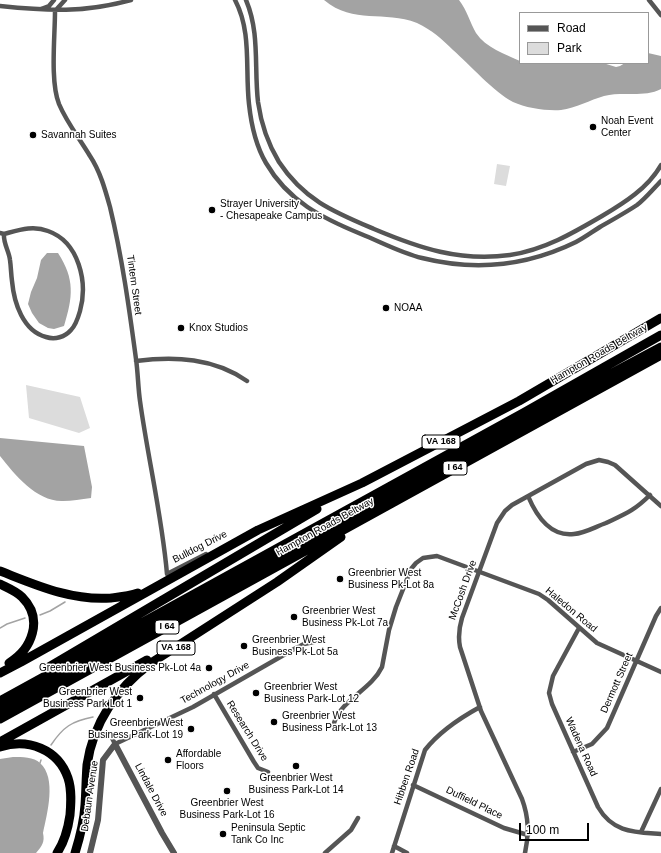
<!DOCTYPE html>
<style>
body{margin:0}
#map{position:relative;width:661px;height:853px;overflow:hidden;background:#fff;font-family:Helvetica,sans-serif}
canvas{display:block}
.legend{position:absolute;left:519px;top:12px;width:130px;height:52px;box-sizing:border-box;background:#fff;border:1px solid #999;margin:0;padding:5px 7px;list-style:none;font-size:12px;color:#000}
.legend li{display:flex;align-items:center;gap:8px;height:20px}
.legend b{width:20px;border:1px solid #999}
.scale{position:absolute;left:519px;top:823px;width:70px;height:18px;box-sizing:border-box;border:2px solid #000;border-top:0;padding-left:5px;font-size:12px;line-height:14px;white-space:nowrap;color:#000;-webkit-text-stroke:3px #fff;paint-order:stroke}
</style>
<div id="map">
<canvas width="661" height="853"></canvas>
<ul class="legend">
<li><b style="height:5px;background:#555"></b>Road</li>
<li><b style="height:11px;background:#dcdcdc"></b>Park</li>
</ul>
<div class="scale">100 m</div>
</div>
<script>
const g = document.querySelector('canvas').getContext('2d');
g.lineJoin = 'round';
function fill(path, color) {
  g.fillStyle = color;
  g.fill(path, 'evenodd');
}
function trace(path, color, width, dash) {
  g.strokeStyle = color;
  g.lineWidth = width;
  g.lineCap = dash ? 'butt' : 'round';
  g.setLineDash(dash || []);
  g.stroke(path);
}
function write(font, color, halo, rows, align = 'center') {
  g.font = font + ' Helvetica,sans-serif';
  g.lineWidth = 3;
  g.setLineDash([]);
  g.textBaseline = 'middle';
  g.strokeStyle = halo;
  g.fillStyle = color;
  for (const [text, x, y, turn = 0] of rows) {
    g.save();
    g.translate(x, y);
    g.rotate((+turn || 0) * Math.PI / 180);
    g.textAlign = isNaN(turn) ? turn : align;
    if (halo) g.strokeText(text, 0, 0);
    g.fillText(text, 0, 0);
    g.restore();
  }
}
const green = new Path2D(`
 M497,164l13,2 -4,20 -12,-2z
 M26,385l54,12 10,31 -11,5 -50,-15z`);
const water = new Path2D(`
 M324,0h135c8,10 11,23 17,33 10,15 29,21 44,28v2l13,1 13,-1h57l13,4 4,-1 5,-3h23v-10l13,3v33c-17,9 -38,2 -57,7 -14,4 -28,12 -43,14 -15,1 -35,-2 -48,-8 -18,-9 -44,-38 -60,-52 -11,-11 -21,-20 -36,-27 -33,-13 -63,2 -93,-23z
 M47,253h11c17,26 15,44 6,73l-10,3 -6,-1 -9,-5 -7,-10 -4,-9 3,-12 6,-14 4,-18z
 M0,438l84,8 8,41 -1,11c-10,1 -19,3 -28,3 -26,1 -48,-26 -63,-45z
 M13,757c9,0 21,0 27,6 17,15 7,51 3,70 2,9 -1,13 -7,20h-36v-94z`);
const stream = new Path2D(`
 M40,615l10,-4 15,-9
 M0,628l7,-4 18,-6
 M51,745c12,-18 21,-24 42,-28
 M40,763l1,-3`);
const minor = new Path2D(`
 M65,0l-10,11c0,26 -5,70 4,93 8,19 21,35 31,52 10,15 15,33 20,51 12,50 19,100 26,152 2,14 2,28 4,42 8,58 22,115 27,173l39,-20
 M235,0c17,32 10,69 14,104 2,19 7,42 17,59 22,38 56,55 95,71 20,8 40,19 61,24 52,13 105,8 154,-16 8,-4 16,-10 24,-15 12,-7 25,-14 37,-22 9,-7 16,-16 24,-24
 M246,0c14,33 8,67 12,102 3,21 10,42 21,60 25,38 55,50 95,67 45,19 86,33 136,26 34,-5 63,-22 92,-39 22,-13 46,-28 59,-51
 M649,0l12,15
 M0,6c48,5 84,7 131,-6
 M41,9l8,-3 5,-6
 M0,233l4,1c15,-4 29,-9 44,-3 31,11 40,51 32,80 -2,7 -4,14 -9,19 -6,7 -16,10 -25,7 -23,-6 -32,-34 -34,-56 -1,-7 -1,-14 -2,-21 -1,-9 -7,-17 -6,-26
 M136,361c39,-5 78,-3 111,20
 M528,496c8,19 22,41 46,38 11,-1 21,-7 32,-11 19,-9 28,-12 44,-28
 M579,628l-26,48 -4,17 3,11 46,103c15,26 37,25 63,27
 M214,694l40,68 4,6 10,4
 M334,723c8,-24 37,-33 48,-56l7,-37 7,-23 15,-38 5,-6 7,-5 14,-2 102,38 9,6 49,43 64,29
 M111,736l4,8 78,-37 103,-59 8,-4 19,-4
 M573,752l19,-8 15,-16 49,-112 5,-8
 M413,785l91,43 24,7
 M641,832l20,-43
 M394,846l13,7
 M325,853l26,-23 7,-12
 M392,853l33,-103c14,-18 35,-32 55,-43
 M525,853c4,-19 4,-35 -3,-54l-41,-88 -21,-64c-2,-10 -1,-19 2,-29l35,-95 8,-12 7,-6 74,-41 13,-4 9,2 7,3 46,41`);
const tertiary = new Path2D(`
 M90,853l8,-33 5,-60 12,-16 47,89 12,20`);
const motorway = new Path2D(`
 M0,571c36,14 71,30 111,27 9,-1 19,-2 27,-5
 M0,584c8,4 16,7 22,13 22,22 10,52 -13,66
 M49,667l268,-158
 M0,673l21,-11 237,-132 104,-47 157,-82 142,-83
 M0,701l525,-289 136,-77
 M0,710l530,-293 131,-70
 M0,719l661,-364
 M0,742l147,-82
 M0,747c28,-9 58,2 68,31 4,12 3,25 2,37 -2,14 -5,26 -13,38
 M75,853c5,-16 9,-32 10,-48 1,-14 1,-27 2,-40 6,-42 30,-77 64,-102l126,-81 64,-45`);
const markers = [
 [593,127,4,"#000"],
 [33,135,4,"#000"],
 [212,210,4,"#000"],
 [386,308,4,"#000"],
 [181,328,4,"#000"],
 [340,579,4,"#000"],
 [294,617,4,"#000"],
 [244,646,4,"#000"],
 [209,668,4,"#000"],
 [256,693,4,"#000"],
 [140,698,4,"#000"],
 [274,722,4,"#000"],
 [191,729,4,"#000"],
 [168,760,4,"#000"],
 [296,766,4,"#000"],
 [227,791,4,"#000"],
 [223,834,4,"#000"]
];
const shields = [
 [441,442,38],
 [455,468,24],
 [167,627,24],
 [176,648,38]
];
const shieldNames = [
 ["VA 168",441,442],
 ["I 64",455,468],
 ["I 64",167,627],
 ["VA 168",176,648]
];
const poiNames = [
 ["Noah Event",601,121],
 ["Center",601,133],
 ["Savannah Suites",41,135],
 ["Strayer University",220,204],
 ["- Chesapeake Campus",220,216],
 ["NOAA",394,308],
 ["Knox Studios",189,328],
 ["Greenbrier West",348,573],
 ["Business Pk-Lot 8a",348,585],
 ["Greenbrier West",302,611],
 ["Business Pk-Lot 7a",302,623],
 ["Greenbrier West",252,640],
 ["Business Pk-Lot 5a",252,652],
 ["Greenbrier West Business Pk-Lot 4a",201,668,"right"],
 ["Greenbrier West",264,687],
 ["Business Park-Lot 12",264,699],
 ["Greenbrier West",132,692,"right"],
 ["Business Park Lot 1",132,704,"right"],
 ["Greenbrier West",282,716],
 ["Business Park-Lot 13",282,728],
 ["Greenbrier West",183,723,"right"],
 ["Business Park-Lot 19",183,735,"right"],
 ["Affordable",176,754],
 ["Floors",176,766],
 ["Greenbrier West",296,778,"center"],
 ["Business Park-Lot 14",296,790,"center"],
 ["Greenbrier West",227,803,"center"],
 ["Business Park-Lot 16",227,815,"center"],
 ["Peninsula Septic",231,828],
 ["Tank Co Inc",231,840]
];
const streetNames = [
 ["Tintern Street",134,285,82],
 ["Hampton Roads Beltway",599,354,-30],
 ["Hampton Roads Beltway",325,527,-29],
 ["Bulldog Drive",200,547,-27],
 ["McCosh Drive",463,590,-70],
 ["Haledon Road",571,610,40],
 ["Technology Drive",215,683,-29],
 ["Dermott Street",617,683,-66],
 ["Research Drive",247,731,58],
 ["Wadena Road",581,747,66],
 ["Hibben Road",407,777,-71],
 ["Lindale Drive",151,790,62],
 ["Debaun Avenue",90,796,-82],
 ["Duffield Place",474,803,26]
];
fill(green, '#dcdcdc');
fill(water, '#a3a3a3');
trace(stream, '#a3a3a3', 1.5);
trace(minor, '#555', 4.5);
trace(tertiary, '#555', 6);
trace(motorway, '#000', 9);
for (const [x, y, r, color] of markers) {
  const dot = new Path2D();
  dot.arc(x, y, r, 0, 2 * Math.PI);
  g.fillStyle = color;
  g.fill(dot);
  trace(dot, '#fff', 1.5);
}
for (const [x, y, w] of shields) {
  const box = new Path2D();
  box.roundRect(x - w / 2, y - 7, w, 14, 3);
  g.fillStyle = '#fff';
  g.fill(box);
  trace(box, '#000', 1);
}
write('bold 9px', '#000', null, shieldNames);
write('10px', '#000', '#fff', poiNames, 'left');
write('10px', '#000', '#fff', streetNames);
</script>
